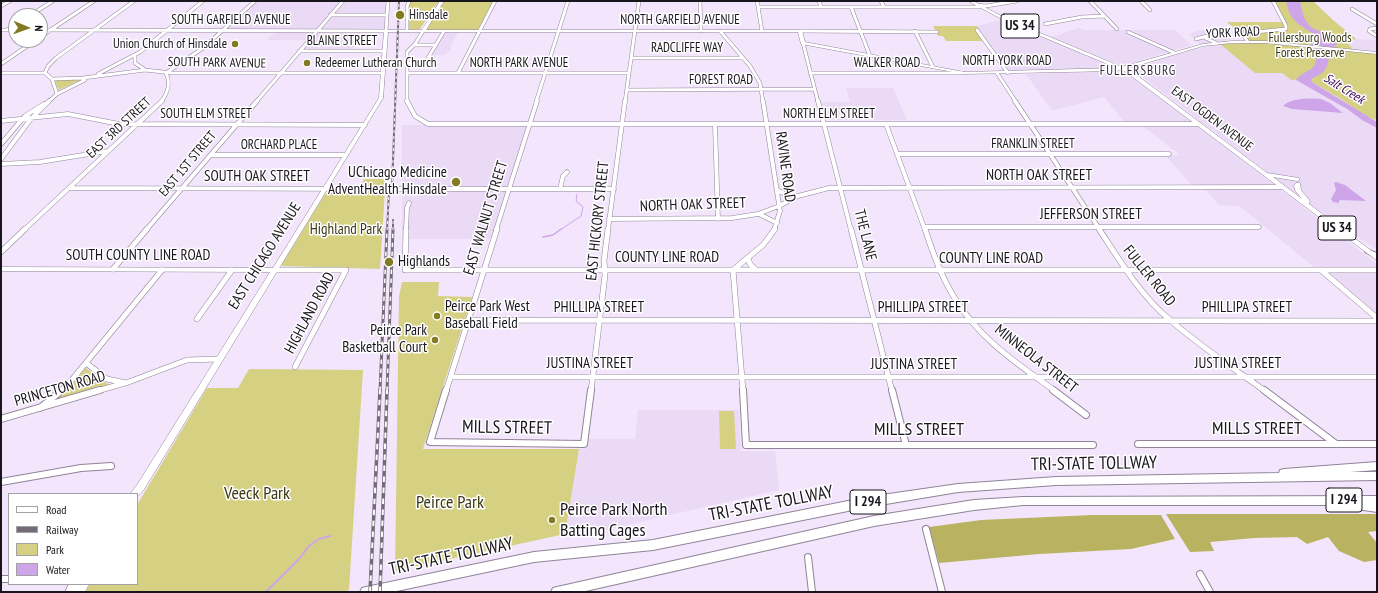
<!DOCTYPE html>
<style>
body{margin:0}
#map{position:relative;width:1378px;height:593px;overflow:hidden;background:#f3e6fc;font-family:"PT Sans Narrow",sans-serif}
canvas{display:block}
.frame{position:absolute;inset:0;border:2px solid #19151c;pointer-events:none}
.legend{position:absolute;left:8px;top:493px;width:130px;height:92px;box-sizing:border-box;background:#fff;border:1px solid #a3a1a4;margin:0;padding:5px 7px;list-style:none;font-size:12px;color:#19151c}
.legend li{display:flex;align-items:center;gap:8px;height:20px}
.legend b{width:20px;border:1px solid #a3a1a4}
.north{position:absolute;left:8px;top:8px;width:40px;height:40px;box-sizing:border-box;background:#fff;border:1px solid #a3a1a4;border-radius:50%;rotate:92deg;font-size:11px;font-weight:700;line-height:16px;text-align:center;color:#19151c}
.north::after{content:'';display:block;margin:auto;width:14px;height:18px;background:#837b21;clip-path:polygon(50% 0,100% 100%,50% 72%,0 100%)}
</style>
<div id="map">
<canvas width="1378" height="593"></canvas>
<div class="frame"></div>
<ul class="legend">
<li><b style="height:5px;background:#fff"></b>Road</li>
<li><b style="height:5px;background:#736b78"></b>Railway</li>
<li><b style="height:11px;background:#d6d083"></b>Park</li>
<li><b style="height:11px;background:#cfa5e9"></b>Water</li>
</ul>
<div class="north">N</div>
</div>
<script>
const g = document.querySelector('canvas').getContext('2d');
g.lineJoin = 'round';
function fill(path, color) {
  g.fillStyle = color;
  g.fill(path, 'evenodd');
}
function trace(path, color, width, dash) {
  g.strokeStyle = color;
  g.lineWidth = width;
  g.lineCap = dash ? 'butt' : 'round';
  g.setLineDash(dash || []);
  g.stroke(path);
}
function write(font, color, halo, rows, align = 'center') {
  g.font = font + ' "PT Sans Narrow",sans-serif';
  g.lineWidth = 3;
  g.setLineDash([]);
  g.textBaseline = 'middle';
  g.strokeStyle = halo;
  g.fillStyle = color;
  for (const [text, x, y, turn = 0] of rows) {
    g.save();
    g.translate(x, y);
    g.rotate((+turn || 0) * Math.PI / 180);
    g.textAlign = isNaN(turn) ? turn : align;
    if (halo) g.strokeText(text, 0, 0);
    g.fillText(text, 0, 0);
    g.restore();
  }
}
const built = new Path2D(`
 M258,1h83l-25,29h-91z
 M345,1h41l-2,29h-65z
 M1001,20l116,48 -4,1 -109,3 -27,-41h3l-3,-5z
 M1079,28l6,2h90l17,15 -69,21 -72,-29z
 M1204,29l28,11 -32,4 -12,-10z
 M276,31h38l-7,9h-40z
 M317,31h44l-6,9h5l-8,10h-51z
 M445,32h13l-7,14v5h-3l-3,4h-9l-4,9h-6z
 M1356,39l21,1v12l-25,-3 -5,-7z
 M1220,44l35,29h27l9,7h5l34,18 32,22 15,8v122l-79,-54 -162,-124 1,-4 27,-10 40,-11z
 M1124,71l99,74 154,119v54l-138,-112 -20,-1 -14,-16h-10l-29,-33 14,-1 -39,-30h-14l-23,-28 -52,14 -26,-37z
 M846,88h47l14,32h-83l-4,-18h30z
 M402,125h126l-35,114h-91z
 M638,410h101l2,41h34l4,39 -187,43 -6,-3 -21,4 14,-85h7l2,-10h47z`);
const green = new Path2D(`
 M412,1l26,1 -18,27 -12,1v-22l2,-6z
 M444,1h49l-15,29h-53z
 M1274,1h39l20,19 23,19 -9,3 8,10 22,2v66l-9,-2 -27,-19 -29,-17 -2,-3 -19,1 -9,-7h-27l-35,-29 31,-1 -24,-21h58z
 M933,26h44l3,5h-3l6,10h-37l-3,-5h-5z
 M57,80l22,-1 1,1 -21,10 -4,-8z
 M364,179h21v9h-26z
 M332,191h53l-5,78 -98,-3v-2l43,-70z
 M402,282h37l-1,14 34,1 -49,152h156l-14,85 -170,37 4,-274z
 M86,368l15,12 9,5 -55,15 15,-13z
 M249,369l114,1 -14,220 -8,2h-256l5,-8h47v-79l70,-117h31z
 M719,411h15l2,38h-16z`);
const forest = new Path2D(`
 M1166,514h211v17l-9,1 9,11v17l-13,2 -25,-11 -11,-14 -21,7 -10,-7 -43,1 -44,4 4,9 -24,1z
 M1092,515h69l14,24 -44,10 -92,5 -100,9 -10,-36 52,-7z`);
const water = new Path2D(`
 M1286,1h14c2,9 3,17 9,24 8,9 25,6 30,17l-5,5v5l-4,3c-4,16 -4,17 -19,24l1,3 65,40v6l-15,-8 -15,-11 -51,-29c4,-6 10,-8 15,-11 7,-3 7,-25 7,-33 -16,-9 -29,-15 -32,-35z
 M1321,99l9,4 13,10 -51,-4 -9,-3c7,-8 28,-8 38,-7z
 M1336,182l9,3 21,16 -26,-1 -2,3 -5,-1 -2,-3 5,-9 -2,-7z`);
const streamFar2 = new Path2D(`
 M560,230l21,-14 2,-9 -7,-6 1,-7`);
const streamFar1 = new Path2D(`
 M543,237l10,-2 8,-6`);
const stream = new Path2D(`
 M266,592l33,-33 10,-13 10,-7 11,-3`);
const canal = new Path2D(`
 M1307,37l9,12`);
const minorFar3 = new Path2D(`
 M700,1l1,30
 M757,1l5,30
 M819,1l2,6
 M881,1l3,6
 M1090,1l27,28
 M1141,1l9,9
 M977,5l9,1 31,-5
 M1,6l9,-5
 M758,7h221
 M851,7l19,49
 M1352,9l25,15
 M330,15h56
 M29,16l24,-15
 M1045,24l37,-7 22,-1
 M1377,28l-7,1 -1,2 8,5
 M1,30h15
 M7,30l9,-6
 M40,30l346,1 2,-30
 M977,30l31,43
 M407,31v-24l2,-6
 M720,31l30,35 10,17 3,19
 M800,31l137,1
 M915,31l18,36
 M1128,32l47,21
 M40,37l54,-36
 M1203,37l8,-2
 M1196,39l7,-2 13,6
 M1248,42l-4,-6 1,-3 41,-4v-3l-13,-25
 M803,43l15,59
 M414,45h22
 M299,51h86
 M135,55v8l9,6
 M631,58h112
 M407,63h18l19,-32
 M1,64l35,-24
 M1,73h44l7,6 5,15
 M45,73l3,-7 8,-8 78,-57
 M408,73h221
 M458,73l37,-72
 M810,73h153
 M997,73l19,29
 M98,74l42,-22 63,-51
 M52,79l31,-1 62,-8 27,3h211
 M627,90l187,-1
 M48,102l9,-8 28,-14
 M161,102c6,-8 10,-19 5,-29l37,-25 52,-47
 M256,102l87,-101
 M407,102v-50l8,-8 8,-13
 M536,102l32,-101
 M625,102l14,-101`);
const minorFar2 = new Path2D(`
 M407,101l8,15 13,8h771
 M763,101l17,110 -6,19
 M818,101l33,129
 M1015,101l85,129
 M1,121l67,-7 51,10 246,1
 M886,124l39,106
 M715,125l3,94
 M1,144l24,-28 19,-12
 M897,154h272
 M211,155h135
 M1,159l29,-39 19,-19
 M1,164l39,-2 68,-11
 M69,188l305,1
 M410,189h204
 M560,189l3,-13 4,-4
 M777,190l8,4 12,2
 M759,214l18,9
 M609,219l123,-1 26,-4 21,-8 19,-10 31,-8 453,-1
 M924,227h335
 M24,230l138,-129
 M146,230l111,-129
 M406,230l1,-22 2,-5
 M496,230l41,-129
 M608,230l17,-129`);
const minorFar1 = new Path2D(`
 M406,229l-1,41h972
 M851,229l41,162
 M925,229c8,24 16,47 29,68 24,41 64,67 101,94
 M1099,229c21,32 41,66 71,91 30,26 63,48 95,71
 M1,252l24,-23
 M748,259l2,5 6,6
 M113,269l34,-40
 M275,270h71l-51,97
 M1321,270l56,48
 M197,319l35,-49
 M468,320l909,1
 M86,363l21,16 19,4 61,-23 32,-1
 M451,377h926
 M61,391l10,-10 91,-111
 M97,391l28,-8
 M446,391l51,-162
 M591,391l14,-116 -1,-14 4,-32
 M743,391l-10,-121 30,-25 12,-16`);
const minor = new Path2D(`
 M446,390l-16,52 154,2 7,-54
 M743,390l3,55h347
 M892,390l14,55
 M1053,390l33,25
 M1264,390l72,54
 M40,408l22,-18
 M1,419l99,-29
 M1138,444h239
 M1,482l80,-14 30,-2
 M926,529l16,63
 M808,557l4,35
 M1200,574l10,18
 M1,579h8`);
const major = new Path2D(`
 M440,1h4l-18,29h374l2,1 3,11 159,30 153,-4 -110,-46 -39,-21h5l36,19 113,47 81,-23 29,-3h33l112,11v2l-112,-11h-33l-29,3 -77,23 4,1 137,103 32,5v2l-2,1 -24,-4 29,22 -7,-9 -1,-4 2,-3h4l1,7 9,11 -1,3 68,51v5l-2,-1 -249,-187 -5,-2 -5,1 -152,3 -163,-30 -3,-12h-410l-5,66 -240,393 -6,6v-3h-7l7,-9 133,-213 -269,-1v-4l272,1 106,-170 5,-67 2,-1h36z
 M69,584h20l-4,8h-20z`);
const highway = new Path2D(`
 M1366,250h3l8,3v5l-12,-6z
 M1377,462v8l-27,2h27v8l-321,5 -98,7 -90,15 -215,43 -119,12 -142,30h-32l2,-4 4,-1 168,-35 119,-12 215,-43 90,-13 98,-7 223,-4 1,-3 4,-1z
 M1377,496v16l-27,-4 -1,-3h-326l-49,5 -100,16 -293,66h-30l2,-4 4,-1 317,-71 100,-16 49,-3z`);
const railFar2 = new Path2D(`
 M392,187l7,-186
 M387,230l2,-38
 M393,230v-10`);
const railFar1 = new Path2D(`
 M380,391l7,-162
 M387,391l6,-162`);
const rail = new Path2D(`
 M370,592l10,-202
 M380,592l7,-202`);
const minorBridge = new Path2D(`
 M374,189h36`);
const markers = [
 [400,15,5,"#837b21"],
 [235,44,4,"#837b21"],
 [307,63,4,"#837b21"],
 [456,182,5,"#837b21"],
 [389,262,5,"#837b21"],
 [437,316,4,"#837b21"],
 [435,340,4,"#837b21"],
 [552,520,4,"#837b21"]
];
const farPoinames = [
 ["Hinsdale",409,15],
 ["Union Church of Hinsdale",227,44,"right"],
 ["Redeemer Lutheran Church",315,63]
];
const farStreetnames = [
 ["SOUTH GARFIELD AVENUE",231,20],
 ["NORTH GARFIELD AVENUE",680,20],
 ["YORK ROAD",1233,33,-3],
 ["BLAINE STREET",342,41],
 ["RADCLIFFE WAY",687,48],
 ["NORTH YORK ROAD",1007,61],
 ["SOUTH PARK AVENUE",217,63,1],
 ["NORTH PARK AVENUE",519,63],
 ["WALKER ROAD",887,63],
 ["FOREST ROAD",721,80],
 ["SOUTH ELM STREET",206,114],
 ["NORTH ELM STREET",829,114],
 ["EAST OGDEN AVENUE",1212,119,37],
 ["EAST 3RD STREET",119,128,-43],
 ["FRANKLIN STREET",1033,144],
 ["ORCHARD PLACE",279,145],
 ["EAST 1ST STREET",188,164,-50]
];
const farParknames = [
 ["Fullersburg Woods",1310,38],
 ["Forest Preserve",1310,53]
];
const farNeighbourhoodnames = [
 ["FULLERSBURG",1138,71]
];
const farWaternames = [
 ["Salt Creek",1344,89,32]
];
const shields = [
 [1020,26,38],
 [1337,228,38],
 [1344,500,36],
 [868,502,36]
];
const shieldNames = [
 ["US 34",1020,26],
 ["US 34",1337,228],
 ["I 294",1344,500],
 ["I 294",868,502]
];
const streetNames = [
 ["RAVINE ROAD",785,167,82],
 ["NORTH OAK STREET",1039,176],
 ["SOUTH OAK STREET",257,177],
 ["NORTH OAK STREET",693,205,-2],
 ["JEFFERSON STREET",1091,215],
 ["EAST WALNUT STREET",486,218,-73],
 ["EAST HICKORY STREET",598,221,-84],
 ["THE LANE",865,235,76],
 ["SOUTH COUNTY LINE ROAD",138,256],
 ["EAST CHICAGO AVENUE",265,256,-58],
 ["COUNTY LINE ROAD",667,258],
 ["COUNTY LINE ROAD",991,259],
 ["FULLER ROAD",1149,276,51],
 ["PHILLIPA STREET",599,308],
 ["PHILLIPA STREET",923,308],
 ["PHILLIPA STREET",1247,308],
 ["HIGHLAND ROAD",310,313,-62],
 ["MINNEOLA STREET",1036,359,38],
 ["JUSTINA STREET",590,364],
 ["JUSTINA STREET",1238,364],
 ["JUSTINA STREET",914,365],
 ["PRINCETON ROAD",60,389,-16]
];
const poiNames = [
 ["UChicago Medicine",447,173],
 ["AdventHealth Hinsdale",447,190],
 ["Highlands",398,262,"left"],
 ["Peirce Park West",445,307,"left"],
 ["Baseball Field",445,324,"left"],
 ["Peirce Park",427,331],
 ["Basketball Court",427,348]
];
const parkNames = [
 ["Highland Park",346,230]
];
const nearStreetnames = [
 ["MILLS STREET",507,428,1],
 ["MILLS STREET",1257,429],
 ["MILLS STREET",919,430],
 ["TRI-STATE TOLLWAY",1094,464,-1],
 ["TRI-STATE TOLLWAY",771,504,-11],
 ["TRI-STATE TOLLWAY",451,557,-12]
];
const nearParknames = [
 ["Veeck Park",257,494],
 ["Peirce Park",450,503]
];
const nearPoinames = [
 ["Peirce Park North",560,510],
 ["Batting Cages",560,531]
];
fill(built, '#ebdaf6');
fill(green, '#d6d083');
fill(forest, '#b9b261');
fill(water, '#cfa5e9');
trace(streamFar2, '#cfa5e9', 1);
trace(streamFar1, '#cfa5e9', 1.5);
trace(stream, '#cfa5e9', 2);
trace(canal, '#cfa5e9', 3.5);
trace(minorFar3, '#908498', 4);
trace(minorFar2, '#908498', 5);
trace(minorFar1, '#908498', 6);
trace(minor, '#908498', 8);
trace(major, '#908498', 1);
trace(highway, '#908498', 2);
trace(minorFar3, '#fff', 3);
trace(minorFar2, '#fff', 4);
trace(minorFar1, '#fff', 5);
trace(minor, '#fff', 6);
fill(major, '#fff');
fill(highway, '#fff');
trace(railFar2, '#736b78', 2);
trace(railFar1, '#736b78', 3);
trace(rail, '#736b78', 3.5);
trace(railFar2, '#fff', 1, [3]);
trace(railFar1, '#fff', 1.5, [4.5]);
trace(rail, '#fff', 2, [5.5]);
trace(minorBridge, '#908498', 5, []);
trace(minorBridge, '#fff', 4);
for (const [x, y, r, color] of markers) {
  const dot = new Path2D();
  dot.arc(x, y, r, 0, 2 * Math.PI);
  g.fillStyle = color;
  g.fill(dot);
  trace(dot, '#fff', 1.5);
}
write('13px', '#19151c', '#fff', farPoinames, 'left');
write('13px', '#19151c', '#fff', farStreetnames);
write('13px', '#3b3814', '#fff', farParknames);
g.letterSpacing = '1px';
write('13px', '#382e3f', '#fff', farNeighbourhoodnames);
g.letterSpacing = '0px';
write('italic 13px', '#3e0457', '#fff', farWaternames);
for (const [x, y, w] of shields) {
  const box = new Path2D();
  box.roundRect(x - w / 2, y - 12, w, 24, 3);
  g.fillStyle = '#fff';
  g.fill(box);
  trace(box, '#19151c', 1);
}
write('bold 14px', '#19151c', null, shieldNames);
write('15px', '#19151c', '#fff', streetNames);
write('15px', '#19151c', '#fff', poiNames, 'right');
write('15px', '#3b3814', '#fff', parkNames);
write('18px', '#19151c', '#fff', nearStreetnames);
write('18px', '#3b3814', '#fff', nearParknames);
write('18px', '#19151c', '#fff', nearPoinames, 'left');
</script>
